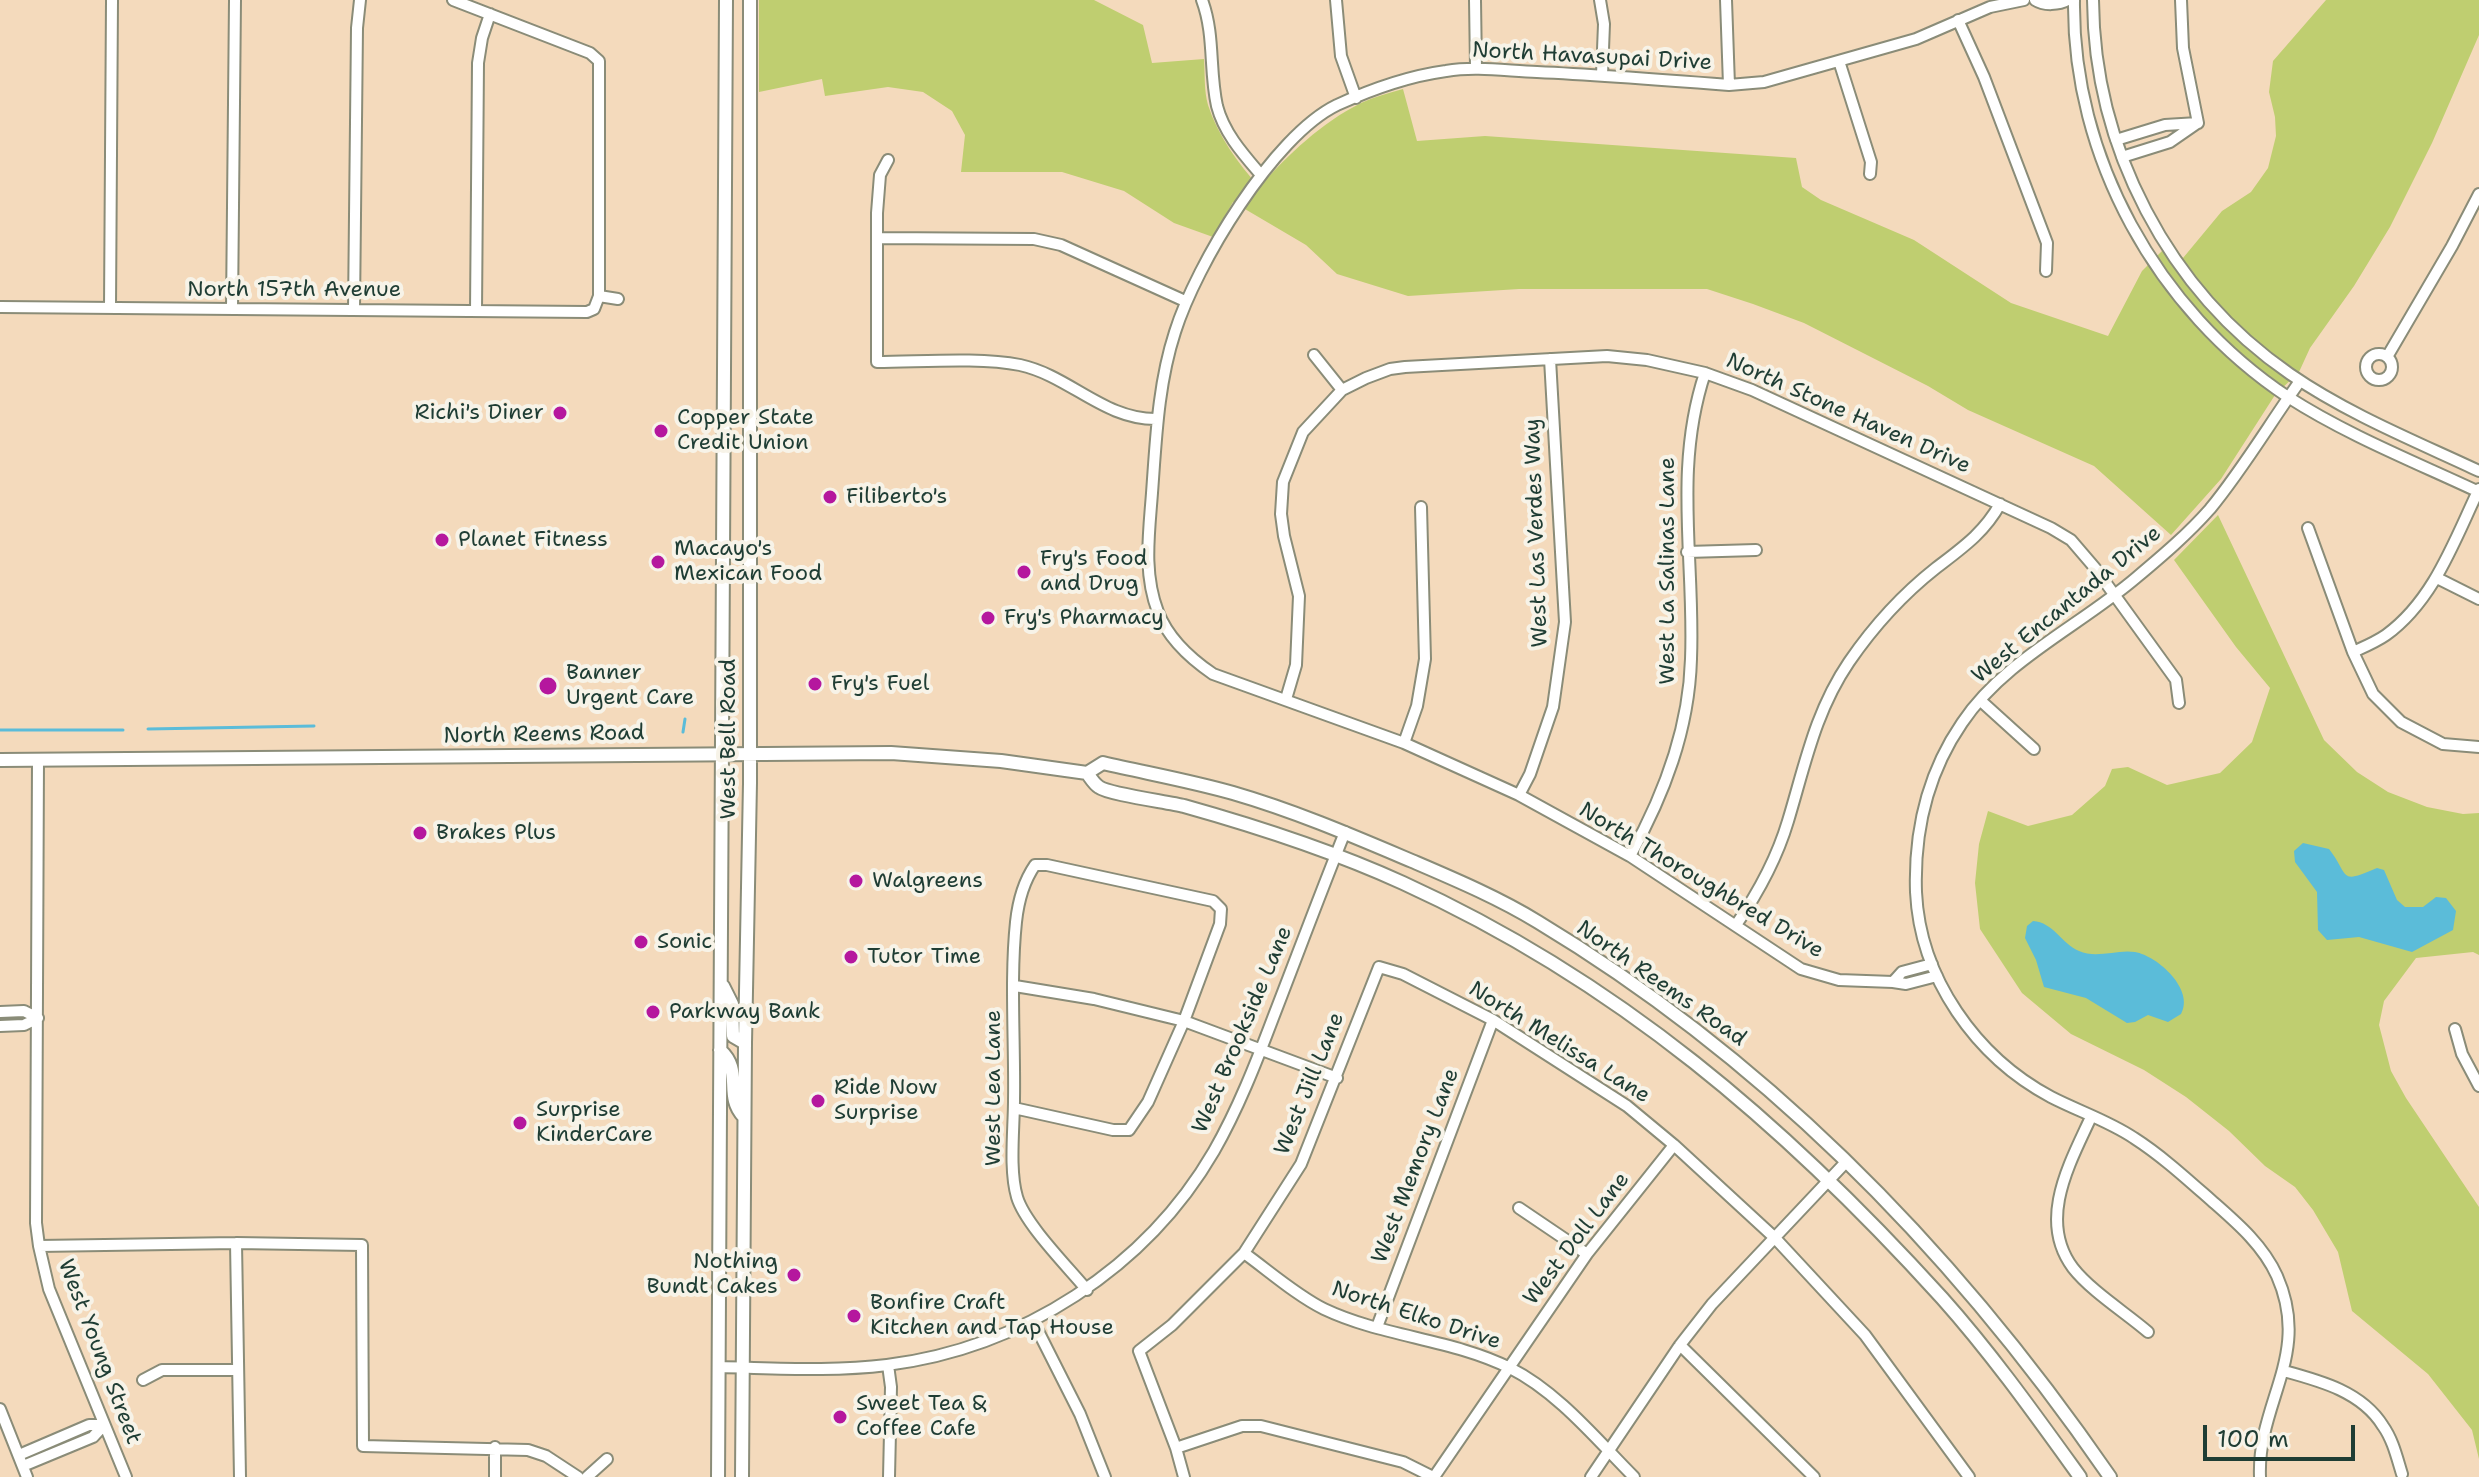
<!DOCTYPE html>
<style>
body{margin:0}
#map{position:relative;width:2479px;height:1477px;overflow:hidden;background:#f4dabc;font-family:"Shantell Sans",sans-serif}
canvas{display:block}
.scale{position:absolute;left:2203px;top:1425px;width:152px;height:36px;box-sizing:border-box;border:4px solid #1f3d34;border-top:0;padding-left:10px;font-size:24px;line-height:28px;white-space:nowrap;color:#1f3d34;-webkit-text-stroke:6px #f7f3e8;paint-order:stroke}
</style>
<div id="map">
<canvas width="2479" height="1477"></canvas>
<div class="scale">100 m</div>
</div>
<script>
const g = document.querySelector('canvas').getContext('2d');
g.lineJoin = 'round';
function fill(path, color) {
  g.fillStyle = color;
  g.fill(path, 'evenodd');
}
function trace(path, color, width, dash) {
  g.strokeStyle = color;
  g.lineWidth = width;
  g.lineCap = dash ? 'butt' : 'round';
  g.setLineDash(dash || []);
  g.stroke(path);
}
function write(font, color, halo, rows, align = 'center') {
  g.font = font + ' "Shantell Sans",sans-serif';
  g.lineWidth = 8;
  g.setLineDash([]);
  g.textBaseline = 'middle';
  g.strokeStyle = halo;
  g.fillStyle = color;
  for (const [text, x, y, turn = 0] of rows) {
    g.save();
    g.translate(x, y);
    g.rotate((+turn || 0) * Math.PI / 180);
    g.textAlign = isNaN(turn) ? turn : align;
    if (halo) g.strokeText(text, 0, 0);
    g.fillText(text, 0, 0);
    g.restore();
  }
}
const green = new Path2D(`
 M759,0h335l49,25 9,38 52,-4c1,15 0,32 4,46 10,31 30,58 51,82 30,-33 62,-64 102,-84 13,-6 28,-10 42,-14l14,52 68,-5 311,22 6,29 19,13 93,40 97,63 97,33 34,-65 29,-29 12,16 39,-47 29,-19 17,-24 8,-32 -1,-19 -6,-25 4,-31 53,-61h153v35l-47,108 -42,84 -36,59 -44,62 -11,24 -24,23 -54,84 -50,56 -77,-69 -126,-56 -40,-24 -124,-63 -51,-19 -46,-15h-188l-111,7 -71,-22 -31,-29 -73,-43 -20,35 -39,-14 -50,-32 -62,-19h-101l4,-37 -13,-24 -29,-19 -35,-5 -63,9 -3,-17 -63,13z
 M2218,515l106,225 33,32 31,20 39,15 36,7 16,-1v142l-6,-3 -57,6 -32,43 -5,24 12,46 15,27 73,109v252l-7,-29 -44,-56 -76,-63 -14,-59 -25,-42 -18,-23 -30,-21 -36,-35 -43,-34 -42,-27 -73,-36 -49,-41 -42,-64 -5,-46 4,-39 9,-33 40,15 44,-11 33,-29 7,-17 16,-2 39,18 53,-12 32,-31 18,-54 -34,-41 -62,-87z`);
const water = new Path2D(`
 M2303,843l26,6c21,27 9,36 48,19l7,2 13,30 8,7h18l13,-10 10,1 10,13 -3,19 -41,22 -53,-15 -32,3 -9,-10 -1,-38 -22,-30 -1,-11z
 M2033,921c20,1 29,23 46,30 18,8 38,-2 56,1 23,4 60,38 46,62l-13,8 -20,-7 -13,7 -8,1 -41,-25 -42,-11 -8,-27 -11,-22 2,-12z`);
const stream = new Path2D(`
 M148,729l166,-3
 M0,730h123
 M683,732l2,-13`);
const minor = new Path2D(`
 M1202,0c13,35 7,70 15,106 7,27 26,48 44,69
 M1336,0l5,56 15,42
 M1475,0l1,68
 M1600,0l4,24 -2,51
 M1726,0l3,85
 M2035,0c9,6 24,5 33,0
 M2074,0c-2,157 83,310 214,397 59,38 127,65 191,95
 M2093,0c1,147 75,290 197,374 58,40 125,67 189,97
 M2181,0l2,48 15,75
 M1958,20l26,57 63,166 -1,28
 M1839,61l32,101 -1,12
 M2116,140l49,-15 33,-2
 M2122,157l48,-15 26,-18
 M888,160l-8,15 -3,38v149c43,0 102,-5 143,3 50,11 84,55 137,54
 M877,238l157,1 27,6 124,56
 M599,296l19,3
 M0,307l587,5 7,-3 5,-13v-235l-9,-8 -137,-53
 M110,308l2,-308
 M232,309l3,-309
 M354,310l3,-282 3,-28
 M476,311l2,-248 4,-25 8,-24
 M2366 367a13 13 0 1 1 26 0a13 13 0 1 1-26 0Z
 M1314,355l28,35
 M2387,357l65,-111 27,-52
 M2308,528l45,124 20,42 28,28 42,22 36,3
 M1687,552l69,-2
 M2437,578l42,21
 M2353,652c11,-5 23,-10 33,-17 48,-35 68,-94 93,-146
 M1286,699l10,-34 3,-69 -15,-60 -3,-22 2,-32 20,-50 39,-42 24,-12 24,-9 15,-2 202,-11 40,4 58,13 47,17 299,138 20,12 24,28 81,112 3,23
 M1981,701l53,48
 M1404,743l13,-37 8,-47 -4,-152
 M38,760l-2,463 3,23 10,43 77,188
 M1519,795l11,-21 23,-67 12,-85 -15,-263
 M1630,856c34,-61 59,-126 61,-197 4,-98 -18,-190 14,-286
 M1736,925c22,-32 41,-67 52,-104 17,-56 27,-109 61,-159 24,-35 54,-68 87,-94 26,-20 48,-35 64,-64
 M1932,964l-30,8 -9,10 13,2 31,-8
 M1893,982l-54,-2 -38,-11 -171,-113 -111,-61 -115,-52 -191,-69c-22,-15 -45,-36 -55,-62 -15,-39 -9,-78 -6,-119 4,-54 6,-109 23,-161 21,-67 98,-196 162,-227 35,-16 72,-29 109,-34 30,-5 61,0 91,1 64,3 128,8 192,13l35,-3 152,-43 74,-32 34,-7
 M1015,986l79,13 90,22 153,57
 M0,1012l24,-1 14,7
 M0,1026l24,-1 14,-7
 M2455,1029l7,25 17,32
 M1014,1108l99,22h16l19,-28 36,-81 36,-97 1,-15 -8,-8 -166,-36h-12c-11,16 -17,38 -19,57 -6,57 -1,121 -2,178 0,29 -5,70 3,97 8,27 51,70 70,93
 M2091,1117c-21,46 -54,103 -18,151 18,23 53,45 75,64
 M1519,1208l68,46
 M236,1243l4,234
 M39,1246l197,-3 126,2 1,201 165,4 18,6 32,21
 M1244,1253c25,18 52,42 80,56 59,28 128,30 186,59 48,24 87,72 124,109
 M1033,1321l47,93 25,63
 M1377,1327l116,-307
 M1680,1345l134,132
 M888,1365l3,22 -2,90
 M718,1367c56,1 114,5 169,-2 135,-17 259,-97 327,-214 24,-42 42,-88 59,-133 24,-62 47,-124 72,-186
 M2284,1371c37,10 78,21 99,55 10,14 14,32 19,48
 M143,1380l19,-10h75
 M0,1409l27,68
 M495,1447v30
 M1176,1448l66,-22h19l142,36 30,15
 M19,1455l70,-30h15
 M23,1466l70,-29 11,-12
 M587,1477l20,-18
 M1184,1477l-8,-29 -37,-97 33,-26 72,-72 57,-89 78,-197 24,7 90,46 134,86 47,39 101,93 90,97 104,142
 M1434,1477l153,-223 87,-109
 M1591,1477l89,-132 32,-41 134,-142
 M2260,1477c-3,-75 52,-122 17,-201 -14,-31 -40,-53 -65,-75 -25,-22 -50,-45 -78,-63 -25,-17 -56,-27 -83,-41 -75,-40 -131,-119 -135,-205 -2,-61 11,-118 46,-169 42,-63 118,-97 175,-146 25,-21 51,-43 73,-68 33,-40 60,-86 90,-128`);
const major = new Path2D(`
 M0,760l891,-7 110,8 86,12 16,-10c43,10 88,18 130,30 62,18 120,43 179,68 42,18 87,37 126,61 231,139 420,334 572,555
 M1087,773c3,4 7,11 12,14 9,7 69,15 85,19 75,21 149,45 219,77 215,98 382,242 539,415 50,56 94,118 138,179
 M723,986l9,18 1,32 12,7
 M720,1050c24,21 3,45 24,67
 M718,1477l8,-1477
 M742,1477l3,-434 5,-260v-783`);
const markers = [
 [560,413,8,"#b5179e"],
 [661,431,8,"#b5179e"],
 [830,497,8,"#b5179e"],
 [442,540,8,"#b5179e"],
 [658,562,8,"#b5179e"],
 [1024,572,8,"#b5179e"],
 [988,618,8,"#b5179e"],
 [815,684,8,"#b5179e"],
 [548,686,10,"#b5179e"],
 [420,833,8,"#b5179e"],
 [856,881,8,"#b5179e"],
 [641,942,8,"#b5179e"],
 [851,957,8,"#b5179e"],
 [653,1012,8,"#b5179e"],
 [818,1101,8,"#b5179e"],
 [520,1123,8,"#b5179e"],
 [794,1275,8,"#b5179e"],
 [854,1316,8,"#b5179e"],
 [840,1417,8,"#b5179e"]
];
const streetNames = [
 ["North Havasupai Drive",1592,57,3],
 ["North 157th Avenue",294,290],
 ["North Stone Haven Drive",1848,414,24],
 ["West Las Verdes Way",1537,533,-92],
 ["West La Salinas Lane",1668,571,-90],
 ["West Encantada Drive",2067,605,-39],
 ["North Reems Road",544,735,-1],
 ["West Bell Road",729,739,-90],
 ["North Thoroughbred Drive",1701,881,31],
 ["North Reems Road",1661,984,35],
 ["West Brookside Lane",1243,1030,-67],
 ["North Melissa Lane",1559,1043,32],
 ["West Jill Lane",1310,1084,-68],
 ["West Lea Lane",994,1088,-90],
 ["West Memory Lane",1416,1166,-69],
 ["West Doll Lane",1577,1239,-53],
 ["North Elko Drive",1416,1316,18],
 ["West Young Street",99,1352,69]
];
const poiNames = [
 ["Richi's Diner",544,413,"right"],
 ["Copper State",677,418],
 ["Credit Union",677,443],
 ["Filiberto's",846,497],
 ["Planet Fitness",458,540],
 ["Macayo's",674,549],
 ["Mexican Food",674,574],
 ["Fry's Food",1040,559],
 ["and Drug",1040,584],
 ["Fry's Pharmacy",1004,618],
 ["Banner",566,673],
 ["Urgent Care",566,698],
 ["Fry's Fuel",831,684],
 ["Brakes Plus",436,833],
 ["Walgreens",872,881],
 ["Sonic",657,942],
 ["Tutor Time",867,957],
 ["Parkway Bank",669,1012],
 ["Ride Now",834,1088],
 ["Surprise",834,1113],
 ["Surprise",536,1110],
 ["KinderCare",536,1135],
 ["Nothing",778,1262,"right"],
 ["Bundt Cakes",778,1287,"right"],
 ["Bonfire Craft",870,1303],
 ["Kitchen and Tap House",870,1328],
 ["Sweet Tea &",856,1404],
 ["Coffee Cafe",856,1429]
];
fill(green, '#bfce70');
fill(water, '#5bbcd9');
trace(stream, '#5bbcd9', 3);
trace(minor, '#8a8c78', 14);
trace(major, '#8a8c78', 16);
trace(minor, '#fff', 10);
trace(major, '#fff', 12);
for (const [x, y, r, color] of markers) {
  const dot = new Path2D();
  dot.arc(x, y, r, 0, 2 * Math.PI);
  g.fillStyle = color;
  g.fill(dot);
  trace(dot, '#f7f3e8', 3);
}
write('22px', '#1f3d34', '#f7f3e8', streetNames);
write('22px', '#1f3d34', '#f7f3e8', poiNames, 'left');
</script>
